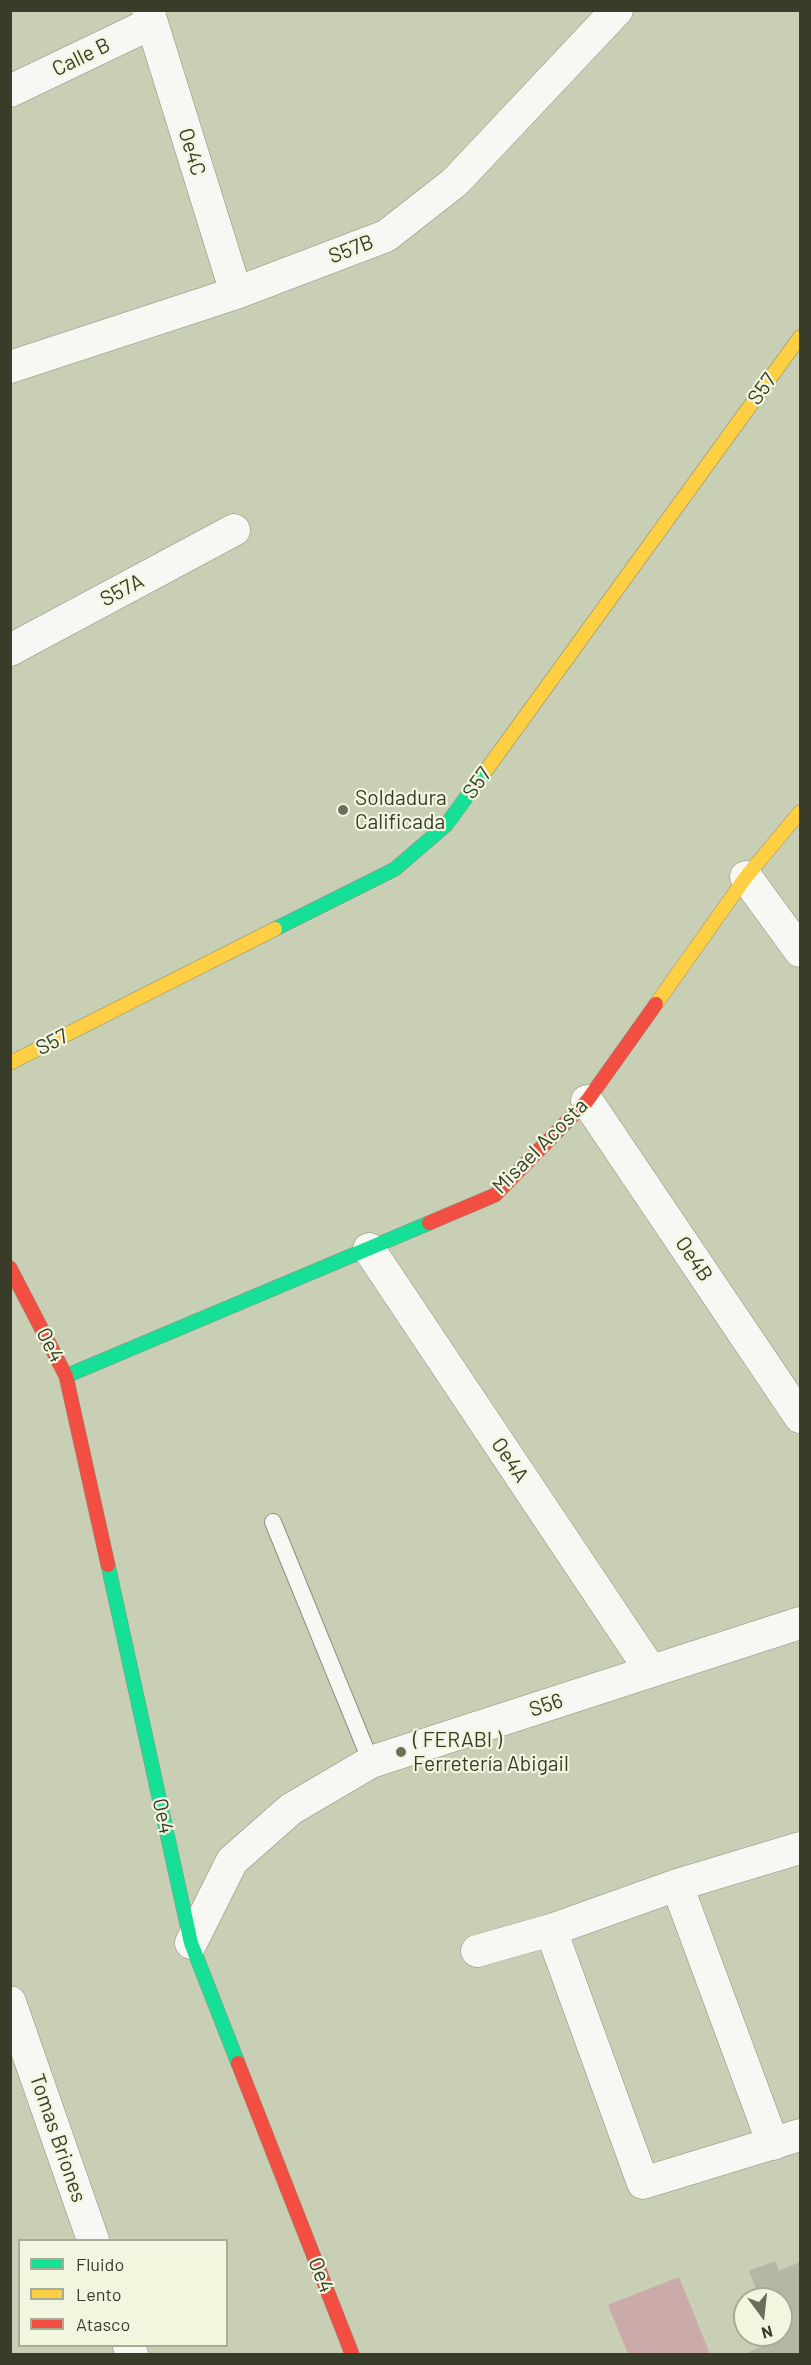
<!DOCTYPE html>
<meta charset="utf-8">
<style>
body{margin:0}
#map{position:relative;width:811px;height:2365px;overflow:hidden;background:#c8cfb5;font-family:Barlow,sans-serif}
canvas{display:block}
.frame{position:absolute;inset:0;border:12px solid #383c29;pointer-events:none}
.legend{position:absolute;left:18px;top:2239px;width:210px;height:108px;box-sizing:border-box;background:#f1f7df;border:2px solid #a7ac96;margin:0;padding:8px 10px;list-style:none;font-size:18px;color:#383c29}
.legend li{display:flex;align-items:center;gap:12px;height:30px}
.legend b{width:30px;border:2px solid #a7ac96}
.north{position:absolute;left:733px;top:2287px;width:60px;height:60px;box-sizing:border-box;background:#f1f7df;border:2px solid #a7ac96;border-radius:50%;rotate:165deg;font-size:16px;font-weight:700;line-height:24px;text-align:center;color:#383c29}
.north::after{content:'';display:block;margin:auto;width:21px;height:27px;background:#6a6f5a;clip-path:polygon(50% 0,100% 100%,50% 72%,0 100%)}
</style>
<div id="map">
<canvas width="811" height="2365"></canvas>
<div class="frame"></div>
<ul class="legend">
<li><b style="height:8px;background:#16e098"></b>Fluido</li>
<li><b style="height:8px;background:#ffcf43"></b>Lento</li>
<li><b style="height:8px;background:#f24e42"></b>Atasco</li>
</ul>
<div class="north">N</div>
</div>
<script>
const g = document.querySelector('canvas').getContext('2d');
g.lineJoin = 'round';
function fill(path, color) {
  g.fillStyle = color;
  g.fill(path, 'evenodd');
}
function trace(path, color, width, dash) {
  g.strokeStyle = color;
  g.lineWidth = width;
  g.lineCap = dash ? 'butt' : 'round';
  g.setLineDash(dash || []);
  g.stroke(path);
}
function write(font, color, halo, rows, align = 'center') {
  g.font = font + ' Barlow,sans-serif';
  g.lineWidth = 4.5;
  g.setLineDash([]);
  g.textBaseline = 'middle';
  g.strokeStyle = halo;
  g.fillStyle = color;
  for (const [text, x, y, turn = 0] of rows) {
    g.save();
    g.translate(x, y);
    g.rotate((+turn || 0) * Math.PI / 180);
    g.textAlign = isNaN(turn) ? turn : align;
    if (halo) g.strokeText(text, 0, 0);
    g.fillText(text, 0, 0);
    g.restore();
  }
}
const green = new Path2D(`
 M679,2277l31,77h-82l-20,-49z`);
const building = new Path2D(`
 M775,2261l4,10 21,-9v92h-51l-1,-2 28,-11 -2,-6h7v-36h-21l-11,-28z`);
const lane = new Path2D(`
 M273,1522l98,240`);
const street = new Path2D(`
 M148,10l88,283
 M10,91l142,-68
 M10,367l226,-74 150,-57 69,-54 162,-172
 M10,650l224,-120
 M746,877l54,74
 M587,1101l213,316
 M369,1249l282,422
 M677,1885l96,259
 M551,1930l92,253 157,-48
 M191,1943l41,-82 59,-52 80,-47 429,-139
 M477,1951l74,-21 126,-45 123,-37
 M10,2002l83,238
 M129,2346l3,8`);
const fast = new Path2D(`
 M275,929l120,-60 51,-44 41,-56
 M66,1376l363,-153
 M108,1565l83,378 47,120`);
const slow = new Path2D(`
 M487,769l313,-432
 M656,1004l90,-127 54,-65
 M10,1063l265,-134`);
const jam = new Path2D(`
 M429,1223l66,-28 92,-94 69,-97
 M10,1268l56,108 42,189
 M238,2063l114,291`);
const markers = [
 [343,810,6,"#6a6f5a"],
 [401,1752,6,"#6a6f5a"]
];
const streetNames = [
 ["Calle B",81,57,-26],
 ["Oe4C",192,152,73],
 ["S57B",351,249,-21],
 ["S57",762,389,-54],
 ["S57A",122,590,-28],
 ["S57",477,783,-54],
 ["S57",52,1042,-27],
 ["Misael Acosta",540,1146,-45],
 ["Oe4B",694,1259,56],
 ["Oe4",50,1345,63],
 ["Oe4A",510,1460,56],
 ["S56",546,1705,-18],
 ["Oe4",163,1816,78],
 ["Tomas Briones",58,2138,71],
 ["Oe4",321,2275,69]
];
const poiNames = [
 ["Soldadura",355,798],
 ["Calificada",355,822],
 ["( FERABI )",413,1740],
 ["Ferretería Abigail",413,1764]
];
fill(green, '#cbabaa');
fill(building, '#b3b8a3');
trace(lane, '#8c917c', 18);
trace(street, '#8c917c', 33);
trace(fast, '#8c917c', 15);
trace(slow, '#8c917c', 15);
trace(jam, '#8c917c', 15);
trace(lane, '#f7f8f4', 16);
trace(street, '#f7f8f4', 32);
trace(fast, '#16e098', 14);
trace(slow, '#ffcf43', 14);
trace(jam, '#f24e42', 14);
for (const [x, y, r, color] of markers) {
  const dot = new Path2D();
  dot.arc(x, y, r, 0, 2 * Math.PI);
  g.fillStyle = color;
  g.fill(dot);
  trace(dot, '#f1f7df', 2);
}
write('21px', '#383c29', '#f1f7df', streetNames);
write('21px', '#383c29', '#f1f7df', poiNames, 'left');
</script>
